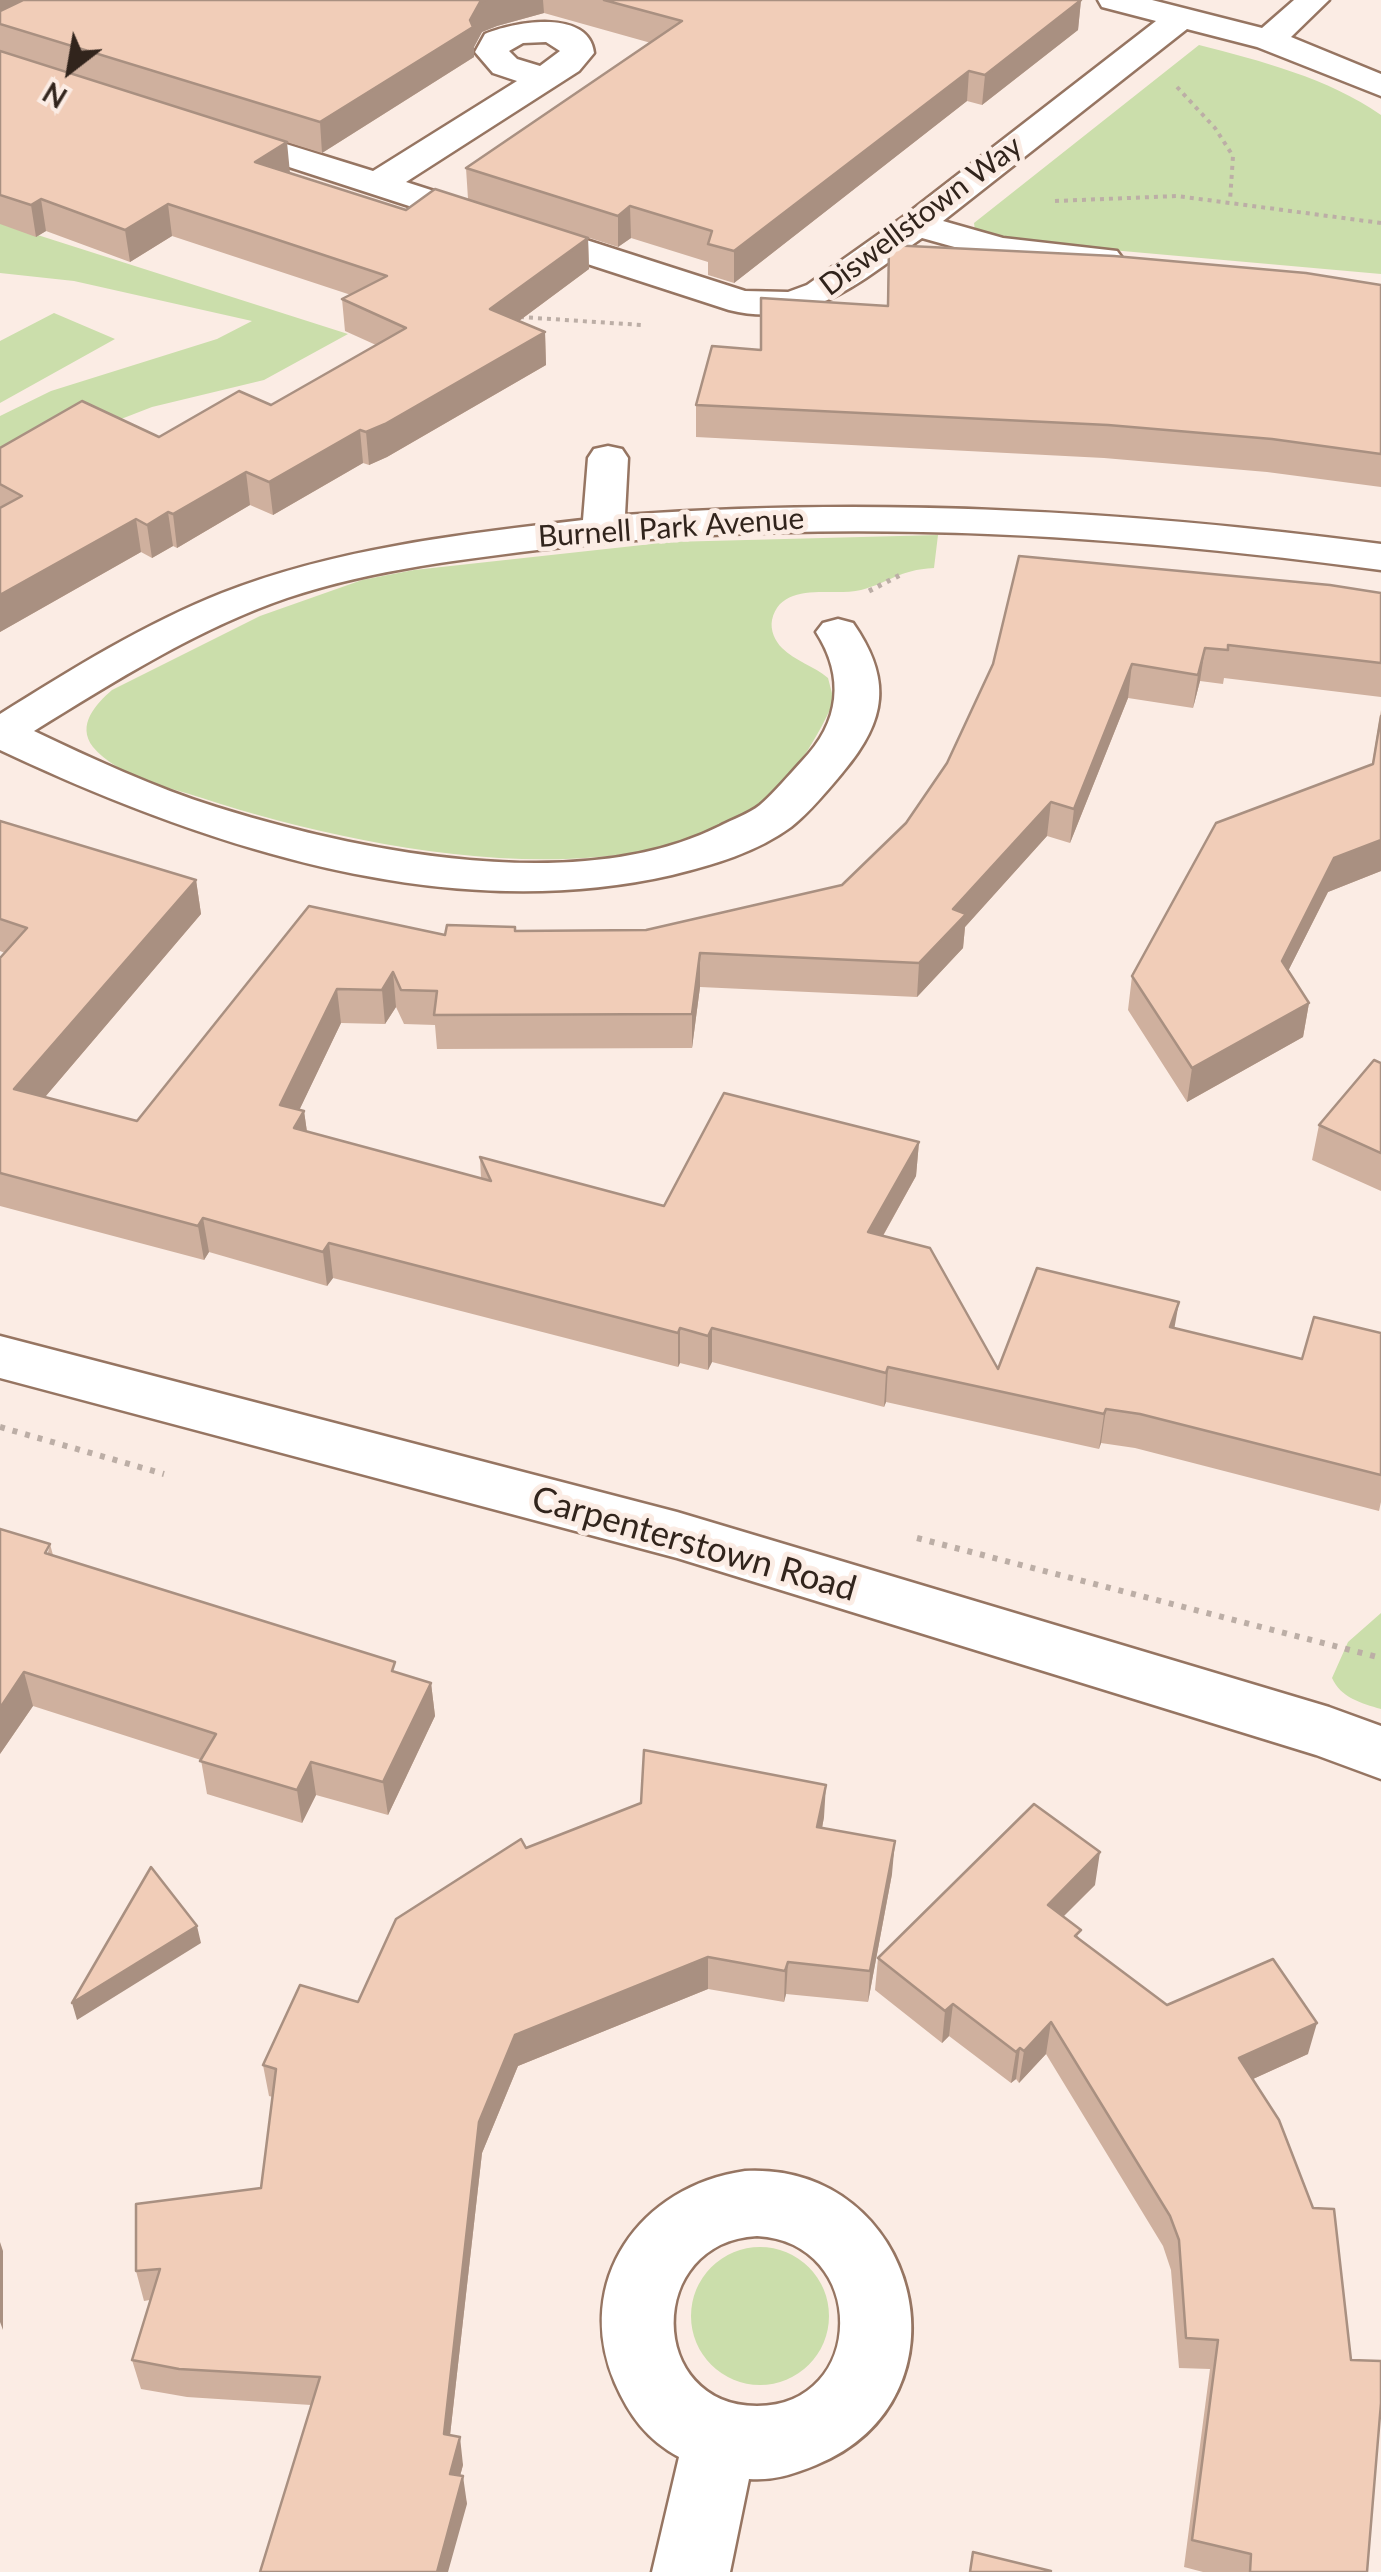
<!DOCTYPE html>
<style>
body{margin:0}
#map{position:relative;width:1381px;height:2572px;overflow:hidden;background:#fbece4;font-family:Lato,sans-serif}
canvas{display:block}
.north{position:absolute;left:20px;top:20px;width:100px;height:100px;-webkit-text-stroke:8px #fbece4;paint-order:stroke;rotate:211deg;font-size:28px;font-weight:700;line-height:40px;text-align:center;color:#31241c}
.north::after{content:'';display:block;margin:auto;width:35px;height:45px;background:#31241c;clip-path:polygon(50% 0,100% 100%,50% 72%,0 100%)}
</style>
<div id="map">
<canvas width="1381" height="2572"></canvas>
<div class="north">N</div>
</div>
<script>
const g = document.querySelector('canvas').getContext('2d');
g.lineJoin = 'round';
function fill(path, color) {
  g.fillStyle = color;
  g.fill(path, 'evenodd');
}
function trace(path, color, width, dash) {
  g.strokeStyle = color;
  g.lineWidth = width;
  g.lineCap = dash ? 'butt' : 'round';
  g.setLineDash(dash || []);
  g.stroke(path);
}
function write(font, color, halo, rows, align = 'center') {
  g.font = font + ' Lato,sans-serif';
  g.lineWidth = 10;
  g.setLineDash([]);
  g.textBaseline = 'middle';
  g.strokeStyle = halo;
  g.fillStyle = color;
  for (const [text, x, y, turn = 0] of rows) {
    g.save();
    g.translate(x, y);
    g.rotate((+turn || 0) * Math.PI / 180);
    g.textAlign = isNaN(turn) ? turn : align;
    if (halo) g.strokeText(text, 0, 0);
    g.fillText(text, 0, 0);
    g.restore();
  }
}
const green = new Path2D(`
 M1199,45c62,16 129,33 182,70v159l-326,-29 -80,-14 -1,-8z
 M0,223l348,111 -84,46 -112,27 -152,59v-50l51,-25 166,-52 35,-18 -178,-40 -74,-8z
 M54,313l61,26 -115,64v-62z
 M938,535l-4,33c-36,2 -43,14 -73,22 -27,7 -80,-10 -89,30 -2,10 3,21 10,28 13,13 32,18 46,30l6,23c-19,42 -50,94 -92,117 -146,79 -390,29 -540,-20 -34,-11 -85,-22 -109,-51 -17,-22 3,-43 19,-57l148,-74 102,-36 52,-10 256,-28z
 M1381,1613v96c-20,-6 -40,-11 -49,-31l16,-36z
 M691 2316a69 69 0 1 1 138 0a69 69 0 1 1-138 0Z`);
const pathFar2 = new Path2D(`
 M1177,87l38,41 18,28 -3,45
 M1055,201l122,-5 204,27
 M520,317l122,8`);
const pathFar1 = new Path2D(`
 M869,591l33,-17`);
const path = new Path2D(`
 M0,1427l164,47
 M917,1538l464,120`);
const minor = new Path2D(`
 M1098,0h54l110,28 32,-28h35l-38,37 90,37v22l-124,-49 -70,-18 -244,192 60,17 114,13 6,8 -6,8 -13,3 -103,-10 -79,-22c-61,43 -114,92 -193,72l-526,-171 -5,-7 5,-7 12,-3 158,49 144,-90 -24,-8 -18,-21 10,-18c28,-12 104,-26 109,19l-15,18 -173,111 339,109 43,1 19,-7 96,-68 253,-196 -54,-14zM546,42l14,9 -20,15 -23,-7 -8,-8 14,-8z
 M608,446l14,3 6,9 -3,57c254,-18 504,-4 756,29v26c-275,-37 -551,-54 -827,-22 -89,11 -181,21 -267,50 -90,31 -172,83 -253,133 59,28 119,56 182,76 144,45 363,90 504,19 13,-7 29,-12 40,-21 15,-13 28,-29 42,-44 38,-39 43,-84 14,-129l7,-9 15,-4 15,4c39,56 34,97 -10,149 -15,18 -34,41 -52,55 -34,25 -78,38 -119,48 -227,52 -468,-29 -672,-125v-36c72,-45 144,-90 222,-121 115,-45 240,-59 361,-73l5,-62 6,-9z
 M745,2171c174,-9 234,228 71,294 -22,9 -43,16 -67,14l-19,93h-78l27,-115c-32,-17 -50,-42 -64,-74 -43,-102 25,-197 130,-212zM757,2236c112,6 110,170 0,170 -110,0 -112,-164 0,-170z`);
const tertiary = new Path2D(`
 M0,1336l677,176 652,195 52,19v53l-65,-24 -639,-197 -677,-180z`);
const wall = new Path2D(`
 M0,0h1081l-3,30 -96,75 -15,-4 -233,182 -26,-8v-13l-77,-24 -13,9 -150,-48 -2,-31 185,-125 -107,-30 -47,13 -15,6 -8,15v10l-152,96 -109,-34 77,54 116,37 182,28 1,31 -70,52 26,11 1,33 -159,92 -18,8 -6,-2 -90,52 -23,-10 -73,43 -4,-2 -21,12 -11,-6 -141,80v-184l159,-11 112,-32 105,-60 -31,-14 -3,-32 9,-4 -179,-59 -42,26 -84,-31 -10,6 -36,-13z
 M889,245l492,40v202l-114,-15 -163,-14 -408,-21v-32l65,-55 126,-44z
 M1381,593v104l-157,-19 -1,6 -23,-3 -7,27 -65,-10 -58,145 -23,-7 -82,91 -2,21 -46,49 -217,-10 -8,61 -255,1 -2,-24 -31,-1 -8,-17 -11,17 -44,-1 -42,87 5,1 3,21 174,46 -1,-21 184,49 255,-64 -3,34 -33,60 115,133 176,-41 128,31 79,-26v169l-2,9 -244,-63 -34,-5 -2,6 -213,-47 -2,5 -172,-45 -4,8 -28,-7 -2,4 -345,-89 -6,8 -118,-34 -5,8 -204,-54v-248l5,-5 -5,-2v-130l196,59 5,34 -156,183 92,24 172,-215 136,29 70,-4 131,-1 196,-45 64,-62 41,-60 46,-99z
 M1381,710v161l-53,21 -40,79 21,32 -6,34 -116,65 -59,-92 4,-34 240,-211z
 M1381,1063v128l-69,-31 7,-35z
 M50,1544l3,11 343,118 35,10 4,33 -47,99 -72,-20 -14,28 -95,-29 -6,-34 -168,-54 -33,48z
 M824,1817l-2,11 70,46 -24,128 -82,-8 -2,8 -76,-13 -190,77 -36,87 -32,282 13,30 -3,11 7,28 -156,-99 -124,-8 -46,-8 -9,-29 18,-60 -6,1 -8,-30 125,-83 12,-91 -4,-1 -6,-31 95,-63 168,-154z
 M1095,1885l-32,31 17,23 87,66 141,49 -55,25 114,493h-164l-19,-5 26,-198 -31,-1 -8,-98 -8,-24 -117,-192 -27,29 -3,-4 -5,4 -62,-47 -7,7 -67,-53 3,-32z`);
const shadedWall = new Path2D(`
 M0,0h22l-22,12z
 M486,0h57l1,13 -47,13 -15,6 -8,15v10l-152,96 -2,-31 150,-102 10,-18z
 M1081,0l-3,30 -96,75 3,-30z
 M969,71l-2,30 -233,182v-32z
 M287,142l3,31 -35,-11z
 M41,199l5,32 -10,6 -5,-32z
 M168,204l4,32 -42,26 -5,-32z
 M630,206l1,32 -13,9v-31z
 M588,238l1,31 -97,72 -2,-32z
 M545,332l1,33 -159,92 -18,8 -3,-33z
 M360,430l3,33 -90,52 -4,-33z
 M246,472l4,33 -73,43 -4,-34z
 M168,512l5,34 -21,12 -5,-33z
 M136,519l5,33 -141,80v-37z
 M1205,648l-5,33 -7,27 5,-33z
 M1132,664l-4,34 -58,145 4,-34z
 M1051,802l-4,34 -82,91 -2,21 -46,49 2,-34 34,-54z
 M1381,840v31l-53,21 -52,103 6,-34 52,-103z
 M196,880l5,34 -179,210 -8,-35z
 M700,953v34l-8,61v-34z
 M393,972l3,35 -11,17 -3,-34z
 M337,989l4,34 -56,117 -5,-35z
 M1309,1003l-6,34 -116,65 5,-34z
 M304,1111l5,35 -15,-18z
 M919,1142l-3,34 -50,90 2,-34z
 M203,1218l6,34 -5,8 -6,-34z
 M329,1243l4,35 -6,8 -4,-34z
 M1179,1302l-6,34 -3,-9z
 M680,1328v35l-2,4v-34z
 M712,1328v34l-4,8v-34z
 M888,1367l-2,35 -2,5 2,-34z
 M1106,1409l-5,34 -2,6 5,-35z
 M24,1672l9,34 -33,48v-46z
 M431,1683l4,33 -47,99 -5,-33z
 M311,1762l5,33 -14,28 -5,-33z
 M826,1785l-2,32 -8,43 1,-33z
 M895,1841l-3,33 -24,128 2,-31z
 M1100,1852l-5,33 -52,52 5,-32z
 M197,1926l4,17 -124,77 -5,-17z
 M708,1957v32l-190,77 -36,87 -35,309 -3,-28 35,-312 36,-87z
 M788,1962l-2,32 -2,8 1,-31z
 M953,2004l-4,32 -7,7 3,-32z
 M1051,2022l-5,32 -27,29 5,-32z
 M1317,2023l-9,31 -77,35 8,-31z
 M1020,2048l-4,31 -5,4 5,-31z
 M0,2242l3,9v79l-3,-8z
 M460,2437l3,28 -10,37 -3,-28z
 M463,2476l4,28 -19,68h-11z`);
const building = new Path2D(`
 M23,0h463l-6,2 -10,18 3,7 -153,95 -320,-98v-13z
 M604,0h477l-96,75 -16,-4 -235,180 -26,-7 4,-13 -82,-25 -12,10 -152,-48 216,-147z
 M0,51l287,91 -32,20 151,48 29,-21 153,49 -98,71 55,23 -160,92 -19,8 -6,-2 -91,52 -23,-10 -73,42 -5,-2 -21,13 -11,-6 -136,76v-87l22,-12 -22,-12v-36l82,-47 77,36 80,-46 32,14 135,-77 -64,-29 45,-23 -139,-46 -80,-26 -43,26 -84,-31 -10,6 -31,-10z
 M889,245l225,11 192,17 75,12v169l-109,-15 -164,-14 -412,-20 16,-59 49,4v-52l127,8z
 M1019,556l311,29 51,8v70l-153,-18v5l-23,-2 -7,27 -66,-11 -58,145 -23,-7 -98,107 13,5 -47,49 -219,-10 -8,61 -258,1 3,-24 -36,-1 -8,-18 -11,18 -45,-1 -57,116 24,6 -10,17 197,53 -11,-24 184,49 60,-113 195,49 -51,90 62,16 68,121 39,-101 142,34 -9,25 132,32 12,-42 67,16v142l-241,-61 -34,-5 -2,5 -216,-47 -2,6 -174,-45 -4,8 -28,-8 -2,5 -349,-90 -6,9 -120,-34 -5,8 -198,-53v-215l27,-30 -27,-9v-98l196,59 -182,209 123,32 172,-215 136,29 2,-10 68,2v4l131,-1 196,-45 64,-62 41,-60 46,-99z
 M1381,716v124l-47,18 -52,103 27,42 -117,65 -60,-92 84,-153 157,-59z
 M1374,1060l7,3v90l-62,-28z
 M0,1529l50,15 -5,9 350,109 -3,9 39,12 -48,99 -72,-20 -14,28 -97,-29 16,-27 -192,-62 -24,36z
 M644,1750l182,35 -9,42 78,14 -25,130 -82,-9 -3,9 -77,-14 -193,78 -36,87 -35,312 16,3 -10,37 13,2 -26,96h-177l60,-195 -141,-8 -47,-9 28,-91 -24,2v-67l125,-16 15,-119 -13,-4 37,-80 58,17 38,-83 125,-80 5,9 115,-45z
 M1034,1804l66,48 -52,53 33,25 -6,6 92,69 106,-46 44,64 -78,35 40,62 34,88 21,1 17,151 30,1v42l-14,169h-117l1,-18 -59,-14 26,-200 -32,-2 -7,-98 -9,-24 -119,-194 -27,29 -4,-3 -4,4 -63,-48 -8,7 -67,-53z
 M151,1867l46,59 -125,77z
 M973,2552l78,19 -1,1h-80z`);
const farStreetnames = [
 ["Diswellstown Way",921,216,-37],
 ["Burnell Park Avenue",671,528,-4]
];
const streetNames = [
 ["Carpenterstown Road",694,1544,16]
];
fill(green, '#cbdeab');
trace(minor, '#967562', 5);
trace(tertiary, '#967562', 5);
trace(pathFar2, '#bcaea6', 4, [4, 5]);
trace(pathFar1, '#bcaea6', 5, [4, 6]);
trace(path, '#bcaea6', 6, [5, 8]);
fill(minor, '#fff');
fill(tertiary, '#fff');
fill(wall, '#cfb09e');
fill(shadedWall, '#a99081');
fill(building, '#f1cdb8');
trace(building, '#a99081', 2.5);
write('30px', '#31241c', '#fbece4', farStreetnames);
write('35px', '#31241c', '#fbece4', streetNames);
</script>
